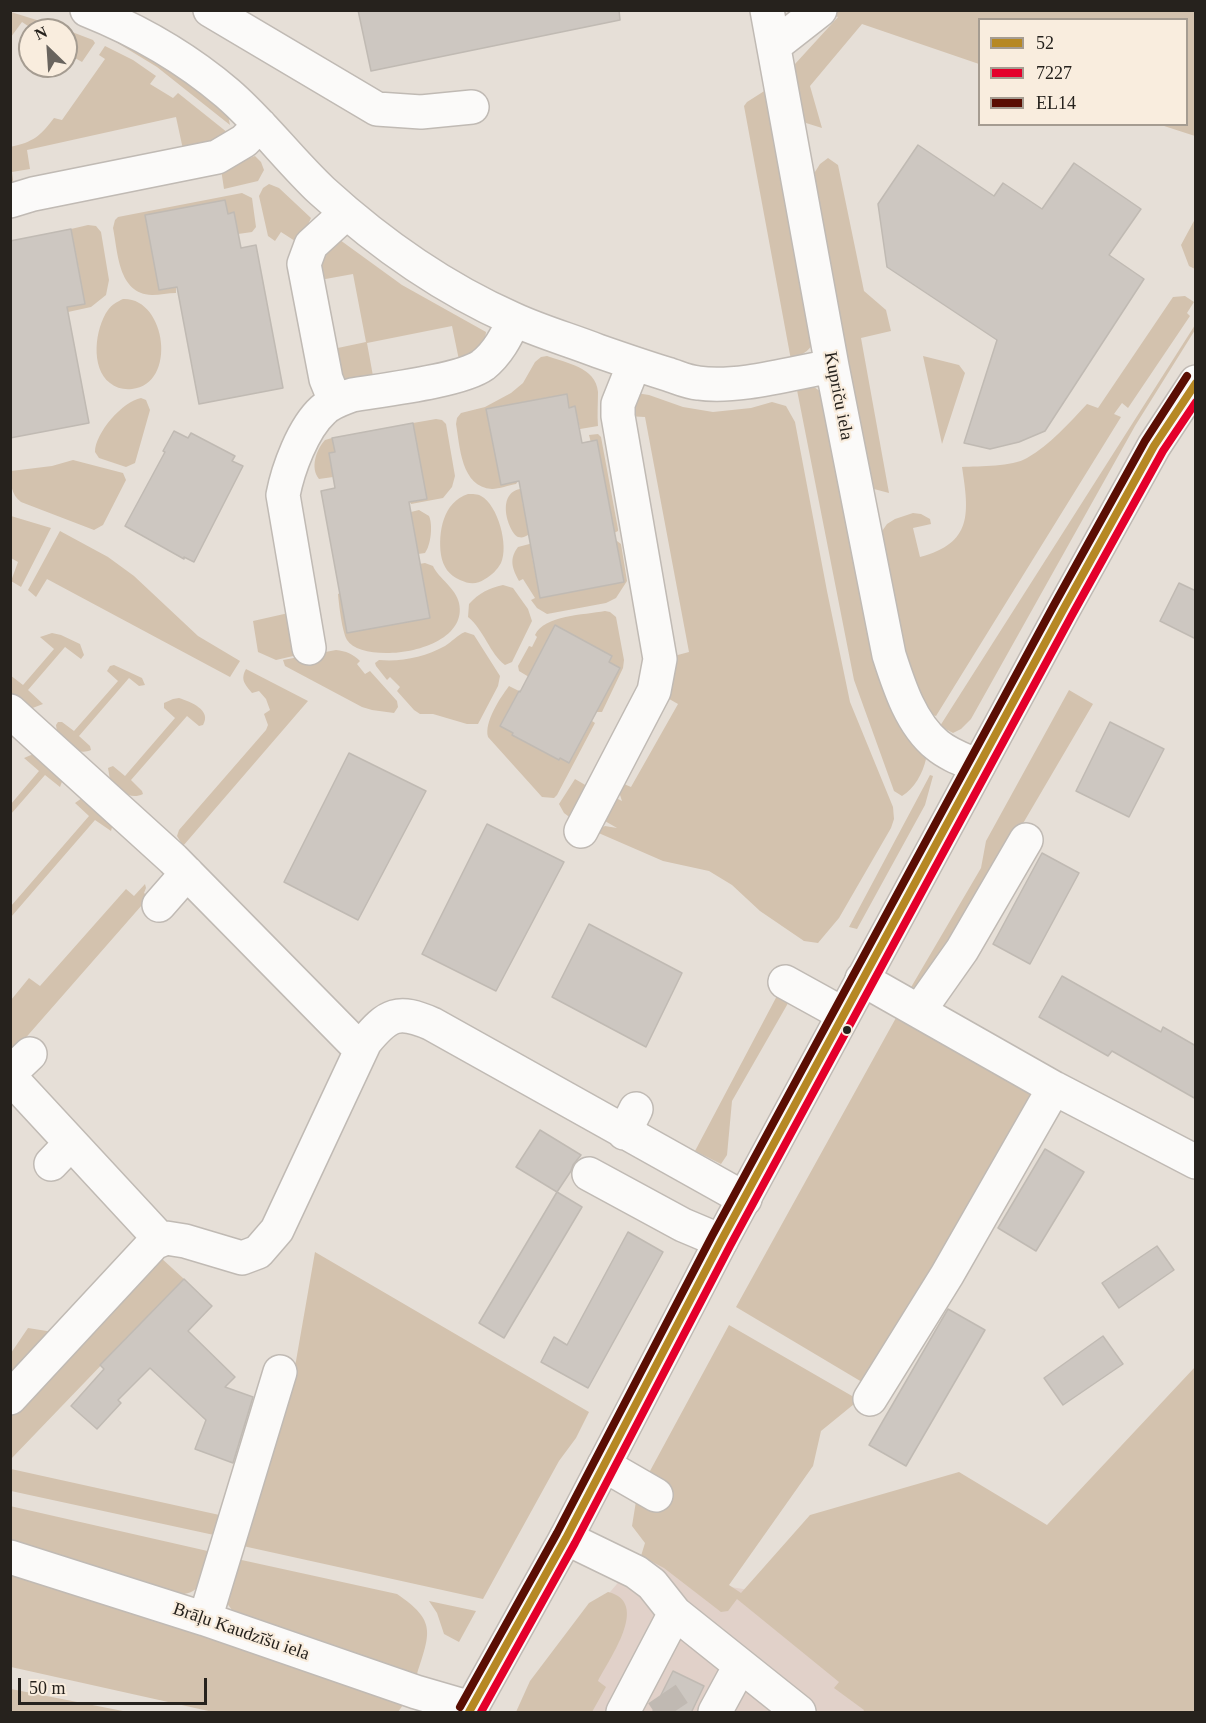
<!DOCTYPE html>
<meta charset="utf-8">
<style>
body{margin:0}
#map{position:relative;width:1206px;height:1723px;overflow:hidden;background:#e6dfd7;font-family:"Times New Roman",serif}
canvas{display:block}
.frame{position:absolute;inset:0;border:12px solid #26221d;pointer-events:none}
.legend{position:absolute;left:978px;top:18px;width:210px;height:108px;box-sizing:border-box;background:#f9edde;border:2px solid #a59c91;margin:0;padding:8px 10px;list-style:none;font-size:18px;color:#26221d}
.legend li{display:flex;align-items:center;gap:12px;height:30px}
.legend b{width:30px;border:2px solid #a59c91}
.north{position:absolute;left:18px;top:18px;width:60px;height:60px;box-sizing:border-box;background:#f9edde;border:2px solid #a59c91;border-radius:50%;rotate:335deg;font-size:16px;font-weight:700;line-height:24px;text-align:center;color:#26221d}
.north::after{content:'';display:block;margin:auto;width:21px;height:27px;background:#69645e;clip-path:polygon(50% 0,100% 100%,50% 72%,0 100%)}
.scale{position:absolute;left:18px;top:1678px;width:189px;height:27px;box-sizing:border-box;border:3px solid #26221d;border-top:0;padding-left:8px;font-size:18px;line-height:21px;white-space:nowrap;color:#26221d;-webkit-text-stroke:4px #f9edde;paint-order:stroke}
</style>
<div id="map">
<canvas width="1206" height="1723"></canvas>
<div class="frame"></div>
<ul class="legend">
<li><b style="height:8px;background:#b68824"></b>52</li>
<li><b style="height:8px;background:#e4002b"></b>7227</li>
<li><b style="height:8px;background:#5a0e03"></b>EL14</li>
</ul>
<div class="north">N</div>
<div class="scale">50 m</div>
</div>
<script>
const g = document.querySelector('canvas').getContext('2d');
g.lineJoin = 'round';
function fill(path, color) {
  g.fillStyle = color;
  g.fill(path, 'evenodd');
}
function trace(path, color, width, dash) {
  g.strokeStyle = color;
  g.lineWidth = width;
  g.lineCap = dash ? 'butt' : 'round';
  g.setLineDash(dash || []);
  g.stroke(path);
}
function write(font, color, halo, rows, align = 'center') {
  g.font = font + ' "Times New Roman",serif';
  g.lineWidth = 4.5;
  g.setLineDash([]);
  g.textBaseline = 'middle';
  g.strokeStyle = halo;
  g.fillStyle = color;
  for (const [text, x, y, turn = 0] of rows) {
    g.save();
    g.translate(x, y);
    g.rotate((+turn || 0) * Math.PI / 180);
    g.textAlign = isNaN(turn) ? turn : align;
    if (halo) g.strokeText(text, 0, 0);
    g.fillText(text, 0, 0);
    g.restore();
  }
}
const commercial = new Path2D(`
 M650,1545l61,39 45,7 134,121h-361l76,-114z`);
const green = new Path2D(`
 M821,11h374v125l-34,-11 25,-1v-104h-206l-1,44 -117,-40 -52,62 12,42 -16,-5 -10,-9 -1,-50 43,-47z
 M11,12l48,15 34,13 2,3 -13,19 -14,-8 5,-8 -7,-6v-10h-32l-12,-8 -11,15z
 M113,35l50,28 43,32 22,20 2,10 -73,-58 -46,-28z
 M105,46l28,14 23,16 -6,8 23,14 5,-5 50,40 -6,7 -38,14 -8,-37 -149,33 3,19 -18,3 2,16 -3,1 -1,-42c24,-5 30,-11 44,-29l8,2 43,-61 -6,-4z
 M769,88l47,249c-5,13 -12,17 -25,23l-47,-254 3,-4z
 M255,156l6,6 3,8 -6,11 -34,8 -3,-20z
 M828,158l10,7 26,126 22,19 5,21 -30,7 28,155 -15,-4 -7,-9 -54,-305 7,-11z
 M269,184l10,4 32,30 -5,11 -11,12 -14,-9 -6,9 -7,-5 -9,-40 4,-8z
 M242,193l10,5 4,29 -4,5 -14,2 -4,-21 -6,1 -3,-13 -79,14 13,75 17,-3v6c-8,0 -16,2 -24,2 -34,-1 -34,-43 -39,-67l2,-8 3,-3z
 M1195,219v50l-6,-3 -8,-21z
 M88,225l8,1 5,6 8,48 -3,15 -15,12 -23,5 -1,-5 18,-4 -4,-19 -6,1 4,-15 -8,-41z
 M340,240l62,45 84,47c-1,16 -15,22 -27,28l-7,-34 -85,17 6,33 -30,7 -10,-34 33,-7 -13,-68 -33,6c-5,-16 9,-30 20,-40z
 M1185,296l9,6 -7,11 3,3 -62,92 -6,-5 -8,11 7,3 -185,299 -4,-1 -31,-51 -23,-127 9,-13 8,-5 18,-6 8,1 9,5 1,5 -18,4 7,29c53,-14 49,-44 42,-90 18,-1 50,0 65,-9 23,-13 42,-35 60,-54l11,4 75,-111z
 M123,299c43,-2 55,85 9,90 -8,1 -16,-1 -22,-6 -20,-15 -15,-55 -2,-73 4,-6 9,-8 15,-11z
 M1195,325v5l-60,96 -164,293 -10,10 -8,4 -13,-7z
 M547,356c19,7 49,11 51,36 0,12 -1,23 0,34l-18,3 -5,-22 -6,1 -3,-14 -80,15 15,75 17,-3 -2,3c-7,1 -17,5 -24,5 -31,-2 -32,-42 -36,-65l1,-6 4,-5 24,-6 26,-14 12,-10 12,-21 6,-5z
 M923,356l36,9 6,8 -23,71z
 M810,384l11,8 72,317 33,50c-3,14 -12,30 -24,37l-8,-5 -40,-111 -58,-295z
 M636,393l13,2 34,12 30,5 38,-4 21,-6 14,4 9,16 32,169 23,111 43,105 1,12 -3,9 -52,90 -21,25 -14,-2 -44,-30 -28,-26 -23,-14 -46,-10 -69,-30 11,-5 12,2 -19,-11 12,-22 12,6 -4,-12 6,-5 7,3 47,-83 -14,-8 10,-40 15,-4 -44,-235 -19,-1z
 M141,398l5,2 4,10 -15,53 -9,4 -27,-9 -4,-6c0,-19 28,-51 46,-54z
 M436,419l6,1 4,4 9,52 -3,11 -9,11 -32,6 -1,-2 16,-3 -13,-76z
 M598,434l3,3 17,92v2l-4,2 -25,-98z
 M332,438l3,14 -6,1 4,24 -14,2c-9,-11 -3,-29 6,-39z
 M73,460l50,13 3,7 -23,45 -9,5 -73,-28c-10,-7 -11,-20 -10,-31l41,-5z
 M520,489l3,6 8,4 -9,2 7,28 -1,6c-4,2 -5,3 -10,2 -9,-4 -23,-43 2,-48z
 M468,494c4,0 10,0 13,2 17,9 28,50 20,67 -4,7 -9,12 -16,16 -9,6 -16,5 -25,1 -11,-5 -17,-13 -19,-25 -3,-23 2,-53 27,-61z
 M419,510l10,6c4,9 2,29 -4,37l-7,1 -7,-42z
 M11,516l40,12 -30,59 -10,-6 7,-19 -7,-4z
 M60,531l48,26 26,19 64,60 42,25 -10,16 -183,-98 -11,18 -8,-7z
 M617,541l4,3 6,37 -11,17 -10,5 -59,11 -10,-6 -6,-8 4,-2 -12,-19 -4,2c-7,-13 -10,-22 -1,-34l19,-5 -5,14 8,41z
 M425,563l8,3c6,13 23,22 26,37 11,50 -96,63 -112,37 -5,-9 -8,-35 -9,-46l2,-1 7,40 83,-15 -11,-54z
 M503,585l10,3 15,21 4,12 -20,41 -7,3c-15,-11 -21,-35 -37,-48l1,-13c10,-11 20,-16 34,-19z
 M605,611l5,1 6,5 8,43 -1,8 -21,44h-8l26,-43 -11,-7 3,-6c-20,-10 -41,-15 -60,-25l-23,46 -10,-6 -1,-5 11,-20 3,1 5,-10 -2,-2c9,-20 49,-20 70,-24z
 M293,612l9,42 -26,6 -18,-8 -5,-31z
 M465,632l9,3 26,41 -2,10 -20,38h-11l-34,-10h-13l-6,-4 -17,-19 3,-4 -10,-10 -3,3 -11,-14 -1,-3 4,-3c23,2 46,-3 66,-14 7,-4 12,-11 20,-14z
 M52,633l9,2 19,9 4,11 -3,4 -16,-12 -37,43 15,14 -13,5 -19,-14 -1,-20 13,10 31,-36 -14,-12z
 M336,650c10,1 17,4 24,11l-3,3 8,10 5,-3 27,30 1,6 -4,6 -22,-3 -10,-3 -77,-41 -2,-6z
 M114,665l28,13 3,7 -6,1 -10,-8 -50,58 11,10 1,4c-15,7 -34,-9 -35,-25l2,-3h4l12,9 44,-50 -11,-10 3,-5z
 M246,669l62,32 -125,145 -6,-10 2,-6 87,-100 2,-5 -4,-11 6,-4 -4,-11 -7,-8 -7,2c-7,-9 -12,-13 -6,-24z
 M509,686l10,5 -19,35 69,37 23,-42 3,2 -38,72 -3,3 -12,-1 -54,-60c-4,-15 12,-39 21,-51z
 M1069,690l24,14 -153,261 -14,16 -16,8 71,-121 5,-27z
 M179,698c12,4 33,12 24,27l-4,1 -12,-10 -56,64 11,11 1,3c-14,7 -24,-5 -33,-14l-2,-12 5,-2 12,10 50,-58 -11,-10v-5l9,-4z
 M38,752l25,27 -3,8 -15,-12 -34,39v-10l28,-33 -15,-13z
 M930,775l3,1 -8,29 -68,124 -8,-2z
 M575,779l12,7 -15,33 -8,-6 -5,-9z
 M82,798l32,22 -3,11 -16,-11 -84,97v-11l78,-90 -14,-13z
 M145,884l1,4 -2,5 5,4 -127,145 -11,9v-51l18,-22 11,8 86,-97 8,7z
 M779,992l12,6 -59,103 -5,54 -6,9 -26,-13z
 M897,1016l141,78 -171,291 -131,-78z
 M315,1252l274,160 -13,26 -17,23 -76,138 -240,-53 53,-185z
 M160,1257l24,22 -173,180v-45z
 M729,1325l130,75 -38,31 -8,35 -84,119 12,8 69,-78 149,-43 88,53 148,-158v345h-332l1,-2 -30,-22 5,-6 -102,-83 -9,12 -7,1 -57,-44 -23,-12 4,-13 -13,-17 5,-31z
 M28,1328l25,4 -42,47v-26z
 M11,1469l213,47 -10,19 -203,-44z
 M10,1506l202,46c-6,16 -8,40 -28,42l-173,-51z
 M237,1559l160,35c40,27 33,39 20,80l-185,-64 -6,-8z
 M10,1573l79,23 309,104 5,5 -5,7h-185l-202,-45z
 M608,1592c43,10 1,67 -10,89l8,6 -14,25h-76l14,-31 59,-78z
 M429,1601l47,10 -17,31 -15,-8 -7,-21z
 M11,1689l117,23h-117z`);
const building = new Path2D(`
 M358,10h261l1,10 -249,51z
 M918,145l76,51 9,-13 39,26 32,-46 67,46 -32,46 35,24 -99,152 -26,11 -29,7 -26,-6 33,-103 -110,-73 -9,-63z
 M225,200l3,14 6,-2 7,36 15,-3 27,143 -84,16 -22,-117 -18,3 -14,-75z
 M71,229l14,75 -18,3 22,116 -79,15v-197z
 M567,394l2,14 6,-2 7,37 15,-3 27,142 -84,16 -21,-117 -18,4 -15,-76z
 M413,423l14,76 -18,3 21,116 -83,15 -26,-142 14,-3 -6,-35 6,-1 -3,-14z
 M174,431l14,7 3,-5 44,23 -3,5 11,5 -49,96 -10,-5v2l-59,-33 40,-74 -2,-1z
 M1179,583l17,8v48l-36,-18z
 M555,625l57,31 -3,6 11,6 -51,95 -9,-5 -1,2 -47,-25 1,-2 -13,-7 19,-35 1,1z
 M1110,722l54,27 -35,68 -53,-26z
 M349,753l77,38 -68,129 -74,-38z
 M487,824l77,38 -68,129 -74,-37z
 M1042,853l37,20 -49,91 -37,-20z
 M589,924l93,49 -36,74 -94,-50z
 M1062,976l99,56 2,-5 33,19v53l-84,-48 -4,5 -69,-39z
 M540,1130l41,25 -8,10 -2,6 -14,21 -41,-25z
 M1045,1149l39,23 -48,79 -38,-23z
 M557,1192l25,15 -78,131 -25,-15z
 M628,1232l35,20 -75,136 -47,-26 13,-25 13,8z
 M1157,1246l17,24 -55,38 -17,-25z
 M184,1279l28,27 -24,25 47,46 -10,10 28,10 -20,66 -38,-14 11,-29 -56,-52 -32,32 3,3 -24,26 -26,-23 33,-37 -4,-4z
 M948,1309l37,21 -79,136 -37,-21z
 M1103,1336l20,28 -60,41 -19,-27z
 M673,1671l31,15 -13,27h-39z`);
const minorTunnel = new Path2D(`
 M662,1694l12,18`);
const minor = new Path2D(`
 M87,10c50,20 100,49 140,83 35,30 62,67 95,98 57,52 121,97 191,128 28,13 57,21 85,32 23,8 46,16 69,23 10,3 20,8 31,9 39,6 94,-10 134,-17
 M210,10l167,99 44,3 51,-5
 M767,10l65,356 57,289c10,31 22,69 48,90 12,10 27,15 41,21
 M774,46l46,-36
 M10,201l23,-7 184,-37 27,-16 16,-16
 M335,401l-9,-22 -22,-115 7,-19 35,-32
 M309,648l-26,-153c5,-26 20,-67 40,-85 8,-8 19,-11 29,-15 30,-5 109,-14 131,-30 15,-12 23,-28 31,-45
 M10,711l163,148 188,191
 M581,831l73,-140 6,-32 -42,-243v-12l16,-40
 M159,905l28,-32
 M862,979l192,109 142,74
 M785,982l58,32
 M919,1011l43,-61 64,-110
 M10,1073l20,-19
 M10,1077l151,163
 M624,1133l12,-24
 M51,1164l20,-21
 M589,1174l94,51 38,16
 M10,1398l144,-155 12,-5 19,3 57,17 16,-6 19,-22 88,-188c23,-28 33,-33 67,-18l313,175
 M870,1399l77,-124 107,-187
 M604,1465l52,30
 M566,1538l70,34 16,12 23,29 124,99
 M10,1557l195,62 211,73 55,16
 M205,1619l75,-247
 M623,1712l52,-99
 M715,1712l25,-46`);
const major = new Path2D(`
 M469,1712l97,-174 155,-297 342,-631 91,-164 42,-64`);
const bus1 = new Path2D(`
 M469,1712l97,-174 155,-297 342,-631 91,-164 42,-63`);
const bus2 = new Path2D(`
 M481,1712l94,-169 155,-297 342,-631 91,-164 33,-49`);
const bus3 = new Path2D(`
 M460,1707l97,-174 155,-297 342,-631 91,-164 42,-65`);
const markers = [
 [847,1030,5,"#26221d"]
];
const streetNames = [
 ["Kupriču iela",838,396,79],
 ["Brāļu Kaudzīšu iela",241,1632,19]
];
fill(commercial, '#e1d1c9');
fill(green, '#d3c2ae');
fill(building, '#cdc7c1');
trace(building, '#c0bab3', 1.5);
trace(minorTunnel, '#c0b9b2', 33, [33, 16]);
trace(minor, '#c0bab4', 36);
trace(major, '#c0bab4', 36);
trace(minor, '#fbfaf9', 33);
trace(major, '#fbfaf9', 33);
trace(bus1, '#b68824', 8);
trace(bus2, '#e4002b', 8);
trace(bus3, '#5a0e03', 8);
for (const [x, y, r, color] of markers) {
  const dot = new Path2D();
  dot.arc(x, y, r, 0, 2 * Math.PI);
  g.fillStyle = color;
  g.fill(dot);
  trace(dot, '#f9edde', 2);
}
write('18px', '#26221d', '#f9edde', streetNames);
</script>
